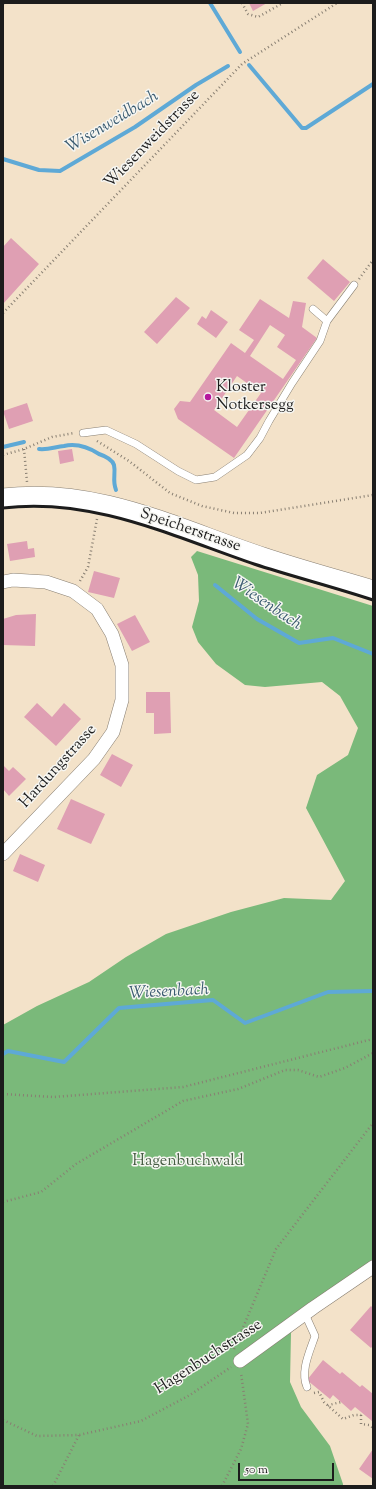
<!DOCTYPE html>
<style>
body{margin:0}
#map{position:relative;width:376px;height:1489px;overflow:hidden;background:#f3e2c9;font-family:"Sorts Mill Goudy",serif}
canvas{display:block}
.frame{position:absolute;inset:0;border:4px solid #1c1c1c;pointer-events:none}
.scale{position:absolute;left:238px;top:1463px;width:96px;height:18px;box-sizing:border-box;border:2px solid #1c1c1c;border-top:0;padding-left:5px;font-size:12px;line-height:14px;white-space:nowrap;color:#1c1c1c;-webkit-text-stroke:3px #f6f6f2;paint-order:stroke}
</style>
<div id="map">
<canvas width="376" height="1489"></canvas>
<div class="frame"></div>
<div class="scale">50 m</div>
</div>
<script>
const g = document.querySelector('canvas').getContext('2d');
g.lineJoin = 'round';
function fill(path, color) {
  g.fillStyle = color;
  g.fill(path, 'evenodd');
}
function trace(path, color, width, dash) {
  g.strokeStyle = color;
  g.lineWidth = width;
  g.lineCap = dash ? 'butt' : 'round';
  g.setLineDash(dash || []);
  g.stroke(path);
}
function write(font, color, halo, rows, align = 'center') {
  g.font = font + ' "Sorts Mill Goudy",serif';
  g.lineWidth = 3;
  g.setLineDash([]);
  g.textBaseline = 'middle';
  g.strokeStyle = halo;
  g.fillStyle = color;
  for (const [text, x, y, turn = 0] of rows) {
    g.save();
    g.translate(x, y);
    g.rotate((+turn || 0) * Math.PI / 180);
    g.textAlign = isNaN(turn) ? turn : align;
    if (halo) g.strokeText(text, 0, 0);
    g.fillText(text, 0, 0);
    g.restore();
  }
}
const forest = new Path2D(`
 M197,551l176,55v653l-9,8 -60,40 -13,26 -1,49 11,25 29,39 13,38v2h-340v-461l34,-19 52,-24 37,-25 40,-23 65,-22 53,-14 47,2 14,-19 -39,-73 11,-33 31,-20 10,-27 -18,-32 -18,-14 -57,5 -20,-2 -29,-21 -18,-22 -6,-15 7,-26 -1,-26 -7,-18z`);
const stream = new Path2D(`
 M210,3l30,49
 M249,65l53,63h4l67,-44
 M3,159l36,11 21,1 75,-44 61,-42 32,-19
 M3,447l21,-5
 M39,449c9,1 16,-2 25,-3 13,-3 24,1 35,8 6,2 13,5 15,11 2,9 -2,15 2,25
 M215,585l42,34 42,24 34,-5 40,16
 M3,1054l5,-3 56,11 55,-54 94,-8 32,23 83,-31 45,-1`);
const building = new Path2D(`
 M249,3h18l-14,8z
 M11,238l28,26 -36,40v-57z
 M323,259l27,23 -16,19 -27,-23z
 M176,297l14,11 -33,36 -13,-12z
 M260,299l29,19 4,-17 13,2 -4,24 15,11 -83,120 -56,-39 -4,-10 6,-8 10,1 41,-59 14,10 9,-13 -15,-10zM270,325l15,10 -8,12 19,13 -13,19 -33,-23zM237,376l24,17 -24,34 -23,-17z
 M211,310l17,12 -12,16 -19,-14 5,-8 4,3z
 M27,403l6,18 -24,8 -6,-18z
 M72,449l2,12 -14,3 -2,-13z
 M27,541l1,8 6,-1 1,9 -25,4 -3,-17z
 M94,571l26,7 -6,20 -26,-6z
 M36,614l-1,32 -32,-1v-26l13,-4z
 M135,615l15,27 -18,9 -15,-27z
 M146,692h24l1,41 -17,1v-21h-8z
 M37,703l15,14 12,-14 17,16 -25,27 -32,-29z
 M112,754l21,11 -12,22 -21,-12z
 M3,765l6,6 4,-4 13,12 -17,17 -6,-7z
 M71,799l34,15 -14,30 -34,-15z
 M20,854l25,11 -7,17 -25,-11z
 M371,1306l2,2v38l-2,2 -21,-18z
 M323,1360l17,14 2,-2 18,15 2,-2 11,9v26l-1,1 -17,-14 -4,4 -18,-16 -3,4 -23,-19z
 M373,1449v30l-14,-10z`);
const path = new Path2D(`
 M242,3l6,11 10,3 25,-14
 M3,4l2,-1
 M359,279l14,-19
 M3,313l239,-249 95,-61
 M97,441l32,20 41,32 32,13 32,7h26l113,-18
 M24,449l3,33
 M3,455l21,-6 28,-12 22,-4
 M80,581l8,-14 9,-48
 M3,1094l51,3 129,-10 190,-48
 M3,1202l38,-10 35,-28 107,-63 55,-12 47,-19h13l21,7 26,-9 28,-15
 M234,1349l42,-100 97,-126
 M314,1393l5,-1 5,10 19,17 11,-4h7l2,-1
 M328,1406l1,-1 12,-3
 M361,1415v9l8,1 4,3
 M3,1420l34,16 42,-1 62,-14 49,-26 41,-28
 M53,1486l26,-51
 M222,1486l19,-37 7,-25 -7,-51`);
const service = new Path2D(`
 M313,309l14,12
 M83,433l23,-3 30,14 42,27 18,9 19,-3 32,-22 13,-17 9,-17 23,-38 28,-42 7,-20 27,-36
 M305,1314l10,22c-5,15 -15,35 -8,51`);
const minor = new Path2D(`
 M3,582l10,-2 33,2 27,9 24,18 15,25 10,31v35l-9,32 -19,27 -91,95
 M240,1361l73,-53 60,-41`);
const secondary = new Path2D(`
 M3,498c95,-11 172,30 260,59 36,12 73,22 110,33`);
const rail = new Path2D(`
 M3,508c89,-11 169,28 251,56 40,13 80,23 119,36`);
const markers = [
 [208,397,4,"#b5179e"]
];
const streetNames = [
 ["Wiesenweidstrasse",153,140,-46],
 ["Speicherstrasse",190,531,19],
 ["Hardungstrasse",59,767,-48],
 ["Hagenbuchstrasse",209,1358,-33]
];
const poiNames = [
 ["Kloster",216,388],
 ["Notkersegg",216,406]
];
const parkNames = [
 ["Hagenbuchwald",188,1162]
];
const waterNames = [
 ["Wisenweidbach",113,123,-31],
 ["Wiesenbach",266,605,34],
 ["Wiesenbach",169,993,-3]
];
fill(forest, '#7ab97a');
trace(stream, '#5ea9d6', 4);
fill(building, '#df9fb3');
trace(service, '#887f72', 8);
trace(minor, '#887f72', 14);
trace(secondary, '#887f72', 20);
trace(path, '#887f72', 2.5, [1, 3]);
trace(service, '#fff', 7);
trace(minor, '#fff', 13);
trace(secondary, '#fff', 19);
trace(rail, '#1c1c1c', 3);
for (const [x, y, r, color] of markers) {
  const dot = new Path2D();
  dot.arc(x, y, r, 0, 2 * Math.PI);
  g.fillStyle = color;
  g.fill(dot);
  trace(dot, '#f6f6f2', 1.5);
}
write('16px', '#1c1c1c', '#f6f6f2', streetNames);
write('16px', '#1c1c1c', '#f6f6f2', poiNames, 'left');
write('16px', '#475e44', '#f6f6f2', parkNames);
write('italic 17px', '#3a5b70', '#f6f6f2', waterNames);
</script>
